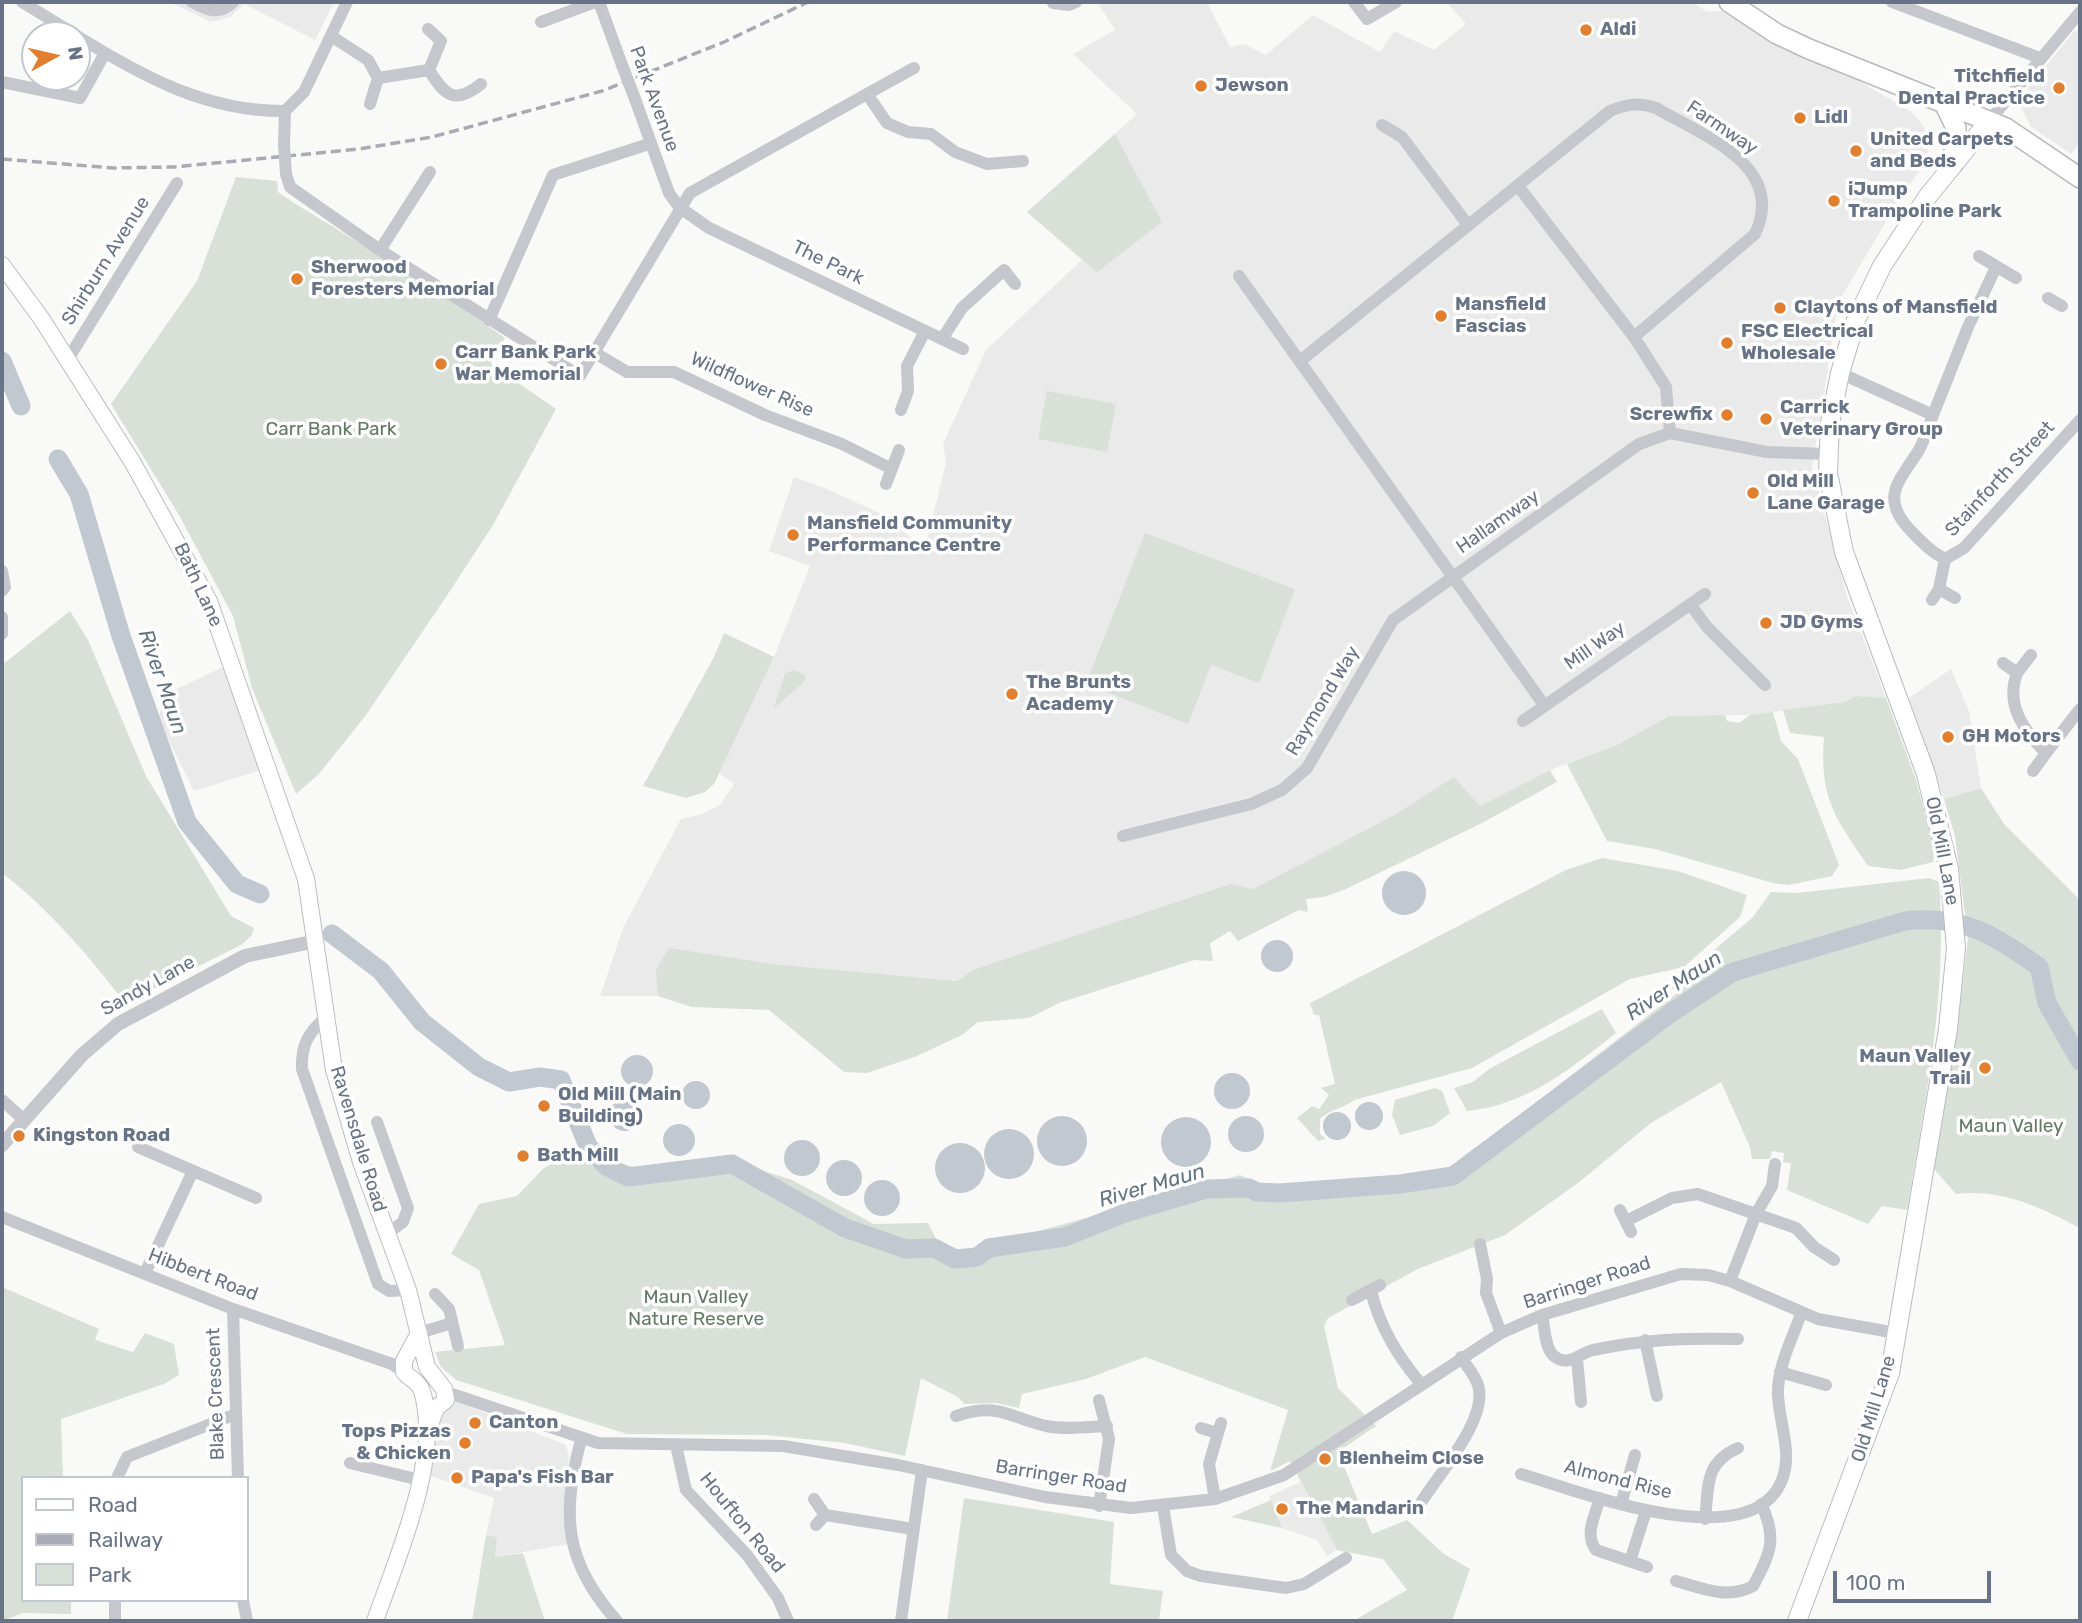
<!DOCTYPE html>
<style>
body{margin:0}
#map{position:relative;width:2082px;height:1623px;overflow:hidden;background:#f9f9f7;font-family:Rubik,sans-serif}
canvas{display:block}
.frame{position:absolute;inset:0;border:4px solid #697387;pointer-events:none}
.legend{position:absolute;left:21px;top:1476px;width:228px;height:126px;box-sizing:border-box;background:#fff;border:2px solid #c3c7cf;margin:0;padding:9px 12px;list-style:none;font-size:21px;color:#697387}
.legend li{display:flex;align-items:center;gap:14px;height:35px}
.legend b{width:35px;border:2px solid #c3c7cf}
.north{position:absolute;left:21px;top:21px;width:70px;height:70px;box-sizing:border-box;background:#fff;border:2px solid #c3c7cf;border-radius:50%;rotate:82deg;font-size:19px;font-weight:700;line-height:28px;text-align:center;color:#697387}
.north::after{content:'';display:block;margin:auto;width:24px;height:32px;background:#e17f2f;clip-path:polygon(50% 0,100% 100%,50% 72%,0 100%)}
.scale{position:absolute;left:1833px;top:1571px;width:158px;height:32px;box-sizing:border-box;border:4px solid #697387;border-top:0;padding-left:9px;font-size:21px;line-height:24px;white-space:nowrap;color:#697387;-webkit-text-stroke:5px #fff;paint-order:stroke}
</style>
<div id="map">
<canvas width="2082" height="1623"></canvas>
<div class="frame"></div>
<ul class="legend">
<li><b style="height:9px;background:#fff"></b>Road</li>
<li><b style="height:9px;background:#a8abb3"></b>Railway</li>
<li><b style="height:19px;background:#d9e0d8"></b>Park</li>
</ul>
<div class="north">N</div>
<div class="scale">100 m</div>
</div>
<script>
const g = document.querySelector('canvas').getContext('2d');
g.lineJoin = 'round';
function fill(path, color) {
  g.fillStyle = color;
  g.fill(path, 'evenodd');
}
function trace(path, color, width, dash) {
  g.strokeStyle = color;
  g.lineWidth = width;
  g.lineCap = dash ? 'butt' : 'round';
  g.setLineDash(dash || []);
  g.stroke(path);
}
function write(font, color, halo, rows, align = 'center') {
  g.font = font + ' Rubik,sans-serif';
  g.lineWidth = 7;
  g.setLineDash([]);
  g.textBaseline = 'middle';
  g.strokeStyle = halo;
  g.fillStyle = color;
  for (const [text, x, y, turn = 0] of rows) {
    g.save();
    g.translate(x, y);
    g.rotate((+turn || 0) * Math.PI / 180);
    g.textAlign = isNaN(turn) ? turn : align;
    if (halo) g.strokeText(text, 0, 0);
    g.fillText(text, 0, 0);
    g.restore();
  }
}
const built = new Path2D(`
 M170,2h164l-19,38 -71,-36 -14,13 -19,5z
 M1097,2h110l23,45 14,-3 22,11 47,-40 67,37 14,-21 40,19 32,-26 -20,-22h247l14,10 15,-1 32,20 100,47 58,34 12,15 5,17 -2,16 -30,43 -59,100 -26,165 35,128 39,102 -30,-2 -12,6 -94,13 -81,1 -52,29 -67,25 -70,36 -26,-28 -60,37 -141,74 -22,-4 -259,85 -14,11 -186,-17 -80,43 -34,-11h-58l23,-68 58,-109 22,-5 18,-10 13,-20 -15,-11 55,-116 36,-91 -41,-15 25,-74 33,12 52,24 46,35 21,-85 -3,-19 43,-94 96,-90 -55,-48 110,-98 -64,-60 42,-24z
 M2075,30l5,5v107l-9,12 -40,-27 -13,-26z
 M225,666l39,103 -70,22 -35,-70 3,-25z
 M1951,669l18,42 12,77 -37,11 -35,-101z
 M458,1402l108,43 3,11 -5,63 4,25 -73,13 2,-20 -11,-2 8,-37 -63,-22 7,-56 5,-10z
 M1301,1482l36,68 -10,6 -10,-16 -35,-12 -13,-32z`);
const green = new Path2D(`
 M1115,134l47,88 -65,50 -70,-60z
 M236,177l41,4 1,11 16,11 146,89 65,46 -14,26 65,45 -63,116 -47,72 -80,118 -47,59 -23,20 -44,-106 -19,-72 -54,-101 -68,-111 86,-123z
 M1047,391l69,13 -9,48 -69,-13z
 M1145,533l150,56 -36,94 -48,-18 -23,59 -102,-40z
 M70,611l18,29 58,136 85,140 23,12 -3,8 -10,9 -116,58c-37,-48 -75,-93 -123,-130v-208z
 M724,633l50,24 -60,127 -9,8 -19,6 -43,-12 71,-129z
 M795,670l10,5v6l-31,27 11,-35z
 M1856,696l30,2 30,82 19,70 -2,12 -32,8 -33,-4c-33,-48 -49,-69 -44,-129l-34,-4 -7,-23 61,-8z
 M1773,712l8,29 17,18 41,106 -7,11 -43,9 -16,-2 -118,-34 -48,-8 -40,-77 50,-19 52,-29 56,-1 2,6 12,2 11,-8z
 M1550,770l7,12 -75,41 -138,67 -20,7 -18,2 2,13 -9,-2 -61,31 -8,-10 -20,12 3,18 -19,-1 -135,43 -30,15 -51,4 -16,13 -45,21 -50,17 -23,-1 -75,-62 -77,-3 -34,-11 -2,-26 13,-22 103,16 186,17 14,-11 259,-86 22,5 141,-74 60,-38 26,29z
 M1981,788l23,36 76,76v328c-40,-21 -78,-40 -124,-34l-23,-26 24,-140 11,-90 -13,-102 -11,-37z
 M1602,858l76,13 69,24 -7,22 -56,50 -54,12 -158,89 -118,32c-11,9 -24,9 -34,19v15l6,5 -8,2 -21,-23 15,-12 7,3 10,-14 -8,-7 14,-4 -16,-69h-5l-4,-12 256,-133z
 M1929,878l10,4c9,112 -14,218 -32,328l-25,-4 -14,18 -81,-34 4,-27 -8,-1 1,-9 -12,-2 -2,8h-18l-2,-12 -29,-65 -70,41 -73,60 -73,52 -87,34 -90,49 -4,8 14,62 38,38 -38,26 34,82 35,-14 37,34 26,15 -18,52h-99l54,-31 -24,-31 -46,-9 -47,-89 -20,10 18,-61 -143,-53 -59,22 -64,15 -3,14 -23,-5 -32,1 -6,-7 -37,-19 -16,78 -60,-13 -79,-8 -139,-1 -171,-54 -15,-13 -6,-15 70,-7 -26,-75 -28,-16 28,-50 38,-8 27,-28 36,-18 19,8 43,11 78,-12 72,23 82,44 54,-1 17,34 295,-82 29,14 167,-17 22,-9 218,-169 -5,-8 81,-68 19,-26 26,1z
 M1602,1009l14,24c-46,36 -89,72 -149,78l-13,-23 19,-6 16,-13z
 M1435,1088l7,3 8,22 -17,13 -33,9 -8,-20 3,-15z
 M2,1287l97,42 -4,11 38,12 12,-19 29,11 5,31 -15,9 -103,35 2,59h-40v122h48v14l-48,-1 -21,8z
 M964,1498l150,24 -4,62 53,7 -4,30h-212z
 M1271,1500l11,28 -51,-11z
 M486,1535l11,2 -2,20 28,-4 22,68h-73z`);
const water = new Path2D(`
 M1382 893a22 22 0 1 1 44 0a22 22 0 1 1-44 0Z
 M1261 956a16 16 0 1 1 32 0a16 16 0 1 1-32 0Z
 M621 1071a16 16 0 1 1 32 0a16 16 0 1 1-32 0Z
 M1214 1091a18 18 0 1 1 36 0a18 18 0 1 1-36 0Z
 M682 1095a14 14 0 1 1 28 0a14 14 0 1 1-28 0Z
 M609 1115a16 16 0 1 1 32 0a16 16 0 1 1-32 0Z
 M1355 1116a14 14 0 1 1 28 0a14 14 0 1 1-28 0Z
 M1323 1126a14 14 0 1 1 28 0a14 14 0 1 1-28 0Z
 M1228 1134a18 18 0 1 1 36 0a18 18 0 1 1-36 0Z
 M1037 1141a25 25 0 1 1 50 0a25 25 0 1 1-50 0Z
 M1161 1142a25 25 0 1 1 50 0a25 25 0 1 1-50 0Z
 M663 1140a16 16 0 1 1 32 0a16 16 0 1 1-32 0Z
 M984 1154a25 25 0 1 1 50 0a25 25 0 1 1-50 0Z
 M784 1158a18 18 0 1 1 36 0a18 18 0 1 1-36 0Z
 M935 1168a25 25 0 1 1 50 0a25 25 0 1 1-50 0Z
 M826 1178a18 18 0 1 1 36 0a18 18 0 1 1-36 0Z
 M864 1198a18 18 0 1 1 36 0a18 18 0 1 1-36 0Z`);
const river = new Path2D(`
 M2,361l19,45
 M58,459l21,35 42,142 66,186 50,62 23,10
 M332,934l49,37 41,51 57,45 30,15 31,-5 21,3 27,66 18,20 22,11 104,-13 113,64 61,21 28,-1 21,11 22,-2 12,-9 76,-11 60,-24 82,-24 42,-1 8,4 23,1 120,-9 53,-8 222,-166 58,-38 172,-51c56,-7 90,14 134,46l8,36 33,58`);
const minor = new Path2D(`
 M22,2l54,33
 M192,2c17,9 27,13 41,0
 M599,2l23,63
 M1354,2l13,17 29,-17
 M1892,2l148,56
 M1053,3l16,2 7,-3
 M541,22l54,-20
 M77,36c65,40 130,76 208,75
 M331,36l37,24 10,18 -8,26
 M914,68l-47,26 20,29 21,9 23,2 24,18 32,12 36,-3
 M429,70c16,26 26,35 52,14
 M378,78l51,-8 12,-29 -13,-12
 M2,82l78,16 25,-45
 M635,99l34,94 10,14 30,21 254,121
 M285,111l19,-19 43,-90
 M1989,121l91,-109
 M1382,125l20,12 66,88
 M284,145l1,-34
 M286,174l4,13 90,63 200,126 110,-183 177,-99
 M1518,186l116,151
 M380,250l50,-78
 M1979,256l37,22
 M1239,276l305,429
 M2048,298l14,8
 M489,320l64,-145 96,-31
 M942,339l20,-31 42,-38 11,14
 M595,353l32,19h47l91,43 77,29 50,25
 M68,359l109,-176
 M1300,361l310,-250c17,-7 29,-9 46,-3 48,28 131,58 99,126l-121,103 32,50 4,46
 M1840,373l93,42c-4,11 -8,24 -14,35 -20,32 -40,47 -8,81 11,11 20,21 34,28
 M901,410l7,-19 -1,-25 18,-35
 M1933,415l35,-88 28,-60
 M886,484l13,-34
 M1945,559l19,-11 116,-128
 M2,571l3,16 -3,4
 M1939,589l16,9
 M1932,600l7,-11 6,-30
 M1690,604l17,23 58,58
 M2,617v17
 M2003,663l14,10c-12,32 7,58 29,80l34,-44
 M2017,673l14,-18
 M1523,721l182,-127
 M2033,771l13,-18
 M1123,836l128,-32 31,-14 25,-22 86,-148 246,-176 31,-11 97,19 59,2
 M326,1017c-18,16 -25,28 -24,52l76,215 11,7 19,-1
 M2,1100l22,20
 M377,1122l31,86 -5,14 -15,11
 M138,1147l118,51
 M1620,1210l11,22
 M2,1217l231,92 159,55 15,11
 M1626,1221l46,-23 26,-4 98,34 18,19 20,13
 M1480,1244l7,35 -1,14 15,40
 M145,1273l48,-102
 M1730,1281l26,-67 16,-28 3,-22
 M1371,1291c9,36 26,64 50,93
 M435,1294l14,15 9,37
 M1352,1300l28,-15
 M233,1309l5,169
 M1542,1315c3,11 2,33 12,41 14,12 26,-3 39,-6 54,-11 90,-12 145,-11
 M419,1333l33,-10
 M1645,1340l12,56
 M1577,1359l4,43
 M1780,1372l46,13
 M446,1392l152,51 185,3 115,19 147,32 86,11 84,-9 69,-24 217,-142 41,-18 139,-41 27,1 22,6 88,38 78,14
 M956,1416c43,-14 52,1 90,10 20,4 41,1 61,0
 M1201,1428l16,5
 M581,1440c-20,74 -17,122 36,181
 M676,1445l10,45 61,65 31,43 10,23
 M350,1463l70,17
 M1521,1474c55,16 238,89 263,0 7,-25 -5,-53 -6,-79 -1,-27 14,-56 23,-81
 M117,1478l10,-21 109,-43
 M1600,1498c-5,18 -16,36 -4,52l51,17
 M814,1499l11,16 -9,10
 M1215,1499l-6,-35 12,-41
 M1422,1501c18,-28 67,-84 56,-116 -3,-10 -12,-20 -17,-28
 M1621,1504l14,-49
 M1099,1506l10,-67 -10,-39
 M1163,1506l8,49 16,16 14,5 85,12 18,-4 42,-26
 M825,1515l88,14
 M1705,1519c4,-33 -1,-56 33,-71
 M1630,1561l16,-50
 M1676,1581c26,7 52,19 77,5 17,-31 25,-48 8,-82
 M243,1600l4,21
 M115,1621v-21
 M901,1621l21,-151`);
const tertiary = new Path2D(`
 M2,1145l80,-90 36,-31 127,-68 71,-15`);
const secondary = new Path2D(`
 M2,265l39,53 92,145 76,138 97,278 28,191 27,92 47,128 19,77 17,22 2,11 -10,8 -9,25
 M375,1621c22,-63 67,-164 47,-230 -3,-9 -12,-12 -18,-19v-11l15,-28`);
const primary = new Path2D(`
 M1797,1621l93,-248 58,-344 8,-81 -7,-79 -23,-95 -82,-222 -16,-79 2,-50 10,-50 16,-53 26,-54 46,-70 61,-75`);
const trunk = new Path2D(`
 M1729,2l48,32 32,15 197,79 74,50
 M1944,103l12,25 -3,36`);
const rail = new Path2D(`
 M2,159l111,9 61,-1 185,-18 73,-12 170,-46 122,-49 84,-40`);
const minorBridge = new Path2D(`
 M622,65l13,34
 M284,145l2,29`);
const markers = [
 [1586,30,7,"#e17f2f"],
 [1201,86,7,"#e17f2f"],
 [2059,88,7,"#e17f2f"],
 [1800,118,7,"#e17f2f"],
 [1856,151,7,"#e17f2f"],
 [1834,201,7,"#e17f2f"],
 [297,279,7,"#e17f2f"],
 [1780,308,7,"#e17f2f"],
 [1441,316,7,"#e17f2f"],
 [1727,343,7,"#e17f2f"],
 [441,364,7,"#e17f2f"],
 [1727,415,7,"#e17f2f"],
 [1766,419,7,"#e17f2f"],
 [1753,493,7,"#e17f2f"],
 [793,535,7,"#e17f2f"],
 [1766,623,7,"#e17f2f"],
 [1012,694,7,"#e17f2f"],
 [1948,737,7,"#e17f2f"],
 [1985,1068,7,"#e17f2f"],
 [544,1106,7,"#e17f2f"],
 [19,1136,7,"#e17f2f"],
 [523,1156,7,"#e17f2f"],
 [475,1423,7,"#e17f2f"],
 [465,1443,7,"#e17f2f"],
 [1325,1459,7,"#e17f2f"],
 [457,1478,7,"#e17f2f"],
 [1282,1509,7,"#e17f2f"]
];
const poiNames = [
 ["Aldi",1600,30],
 ["Titchfield",2045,77,"right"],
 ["Dental Practice",2045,99,"right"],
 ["Jewson",1215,86],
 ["Lidl",1814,118],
 ["United Carpets",1870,140],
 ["and Beds",1870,162],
 ["iJump",1848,190],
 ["Trampoline Park",1848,212],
 ["Sherwood",311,268],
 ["Foresters Memorial",311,290],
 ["Mansfield",1455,305],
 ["Fascias",1455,327],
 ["Claytons of Mansfield",1794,308],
 ["FSC Electrical",1741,332],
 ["Wholesale",1741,354],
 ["Carr Bank Park",455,353],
 ["War Memorial",455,375],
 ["Carrick",1780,408],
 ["Veterinary Group",1780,430],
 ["Screwfix",1713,415,"right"],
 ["Old Mill",1767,482],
 ["Lane Garage",1767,504],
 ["Mansfield Community",807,524],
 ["Performance Centre",807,546],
 ["JD Gyms",1780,623],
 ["The Brunts",1026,683],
 ["Academy",1026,705],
 ["GH Motors",1962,737],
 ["Maun Valley",1971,1057,"right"],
 ["Trail",1971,1079,"right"],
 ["Old Mill (Main",558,1095],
 ["Building)",558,1117],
 ["Kingston Road",33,1136],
 ["Bath Mill",537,1156],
 ["Canton",489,1423],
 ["Tops Pizzas",451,1432,"right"],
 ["& Chicken",451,1454,"right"],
 ["Blenheim Close",1339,1459],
 ["Papa's Fish Bar",471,1478],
 ["The Mandarin",1296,1509]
];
const streetNames = [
 ["Park Avenue",654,99,70],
 ["Farmway",1722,128,34],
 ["Shirburn Avenue",106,261,-58],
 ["The Park",828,263,26],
 ["Wildflower Rise",752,385,24],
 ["Stainforth Street",2000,479,-47],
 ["Hallamway",1498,522,-35],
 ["Bath Lane",198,585,65],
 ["Mill Way",1595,646,-35],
 ["Raymond Way",1323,701,-59],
 ["Old Mill Lane",1942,851,79],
 ["Sandy Lane",148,986,-29],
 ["Ravensdale Road",358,1139,73],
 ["Hibbert Road",203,1275,21],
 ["Barringer Road",1587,1283,-18],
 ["Blake Crescent",216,1394,-92],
 ["Old Mill Lane",1874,1409,-73],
 ["Barringer Road",1061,1477,9],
 ["Almond Rise",1618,1480,14],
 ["Houfton Road",742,1523,51]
];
const parkNames = [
 ["Carr Bank Park",331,430],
 ["Maun Valley",2011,1127],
 ["Maun Valley",696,1298],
 ["Nature Reserve",696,1320]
];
const waterNames = [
 ["River Maun",162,682,71],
 ["River Maun",1674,986,-33],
 ["River Maun",1152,1186,-16]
];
fill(built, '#eaeaea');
fill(green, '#d9e0d8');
fill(water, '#c2c8cf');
trace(river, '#c2c8cf', 19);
trace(secondary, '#babcc2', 18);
trace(primary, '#b8bbc0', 20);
trace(trunk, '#b8babe', 22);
trace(minor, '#c5c7cc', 12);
trace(tertiary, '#c5c7cc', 14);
trace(secondary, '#fff', 16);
trace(primary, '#fff', 18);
trace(trunk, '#fff', 19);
trace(rail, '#a8abb3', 3.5, [10, 5]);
trace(minorBridge, '#c5c7cc', 12);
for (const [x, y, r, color] of markers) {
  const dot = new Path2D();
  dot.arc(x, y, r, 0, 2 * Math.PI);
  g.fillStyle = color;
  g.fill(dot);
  trace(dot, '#fff', 2.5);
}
write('bold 19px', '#697387', '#fff', poiNames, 'left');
write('19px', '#697387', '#fff', streetNames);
write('19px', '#637964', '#fff', parkNames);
write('italic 21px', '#647383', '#fff', waterNames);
</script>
